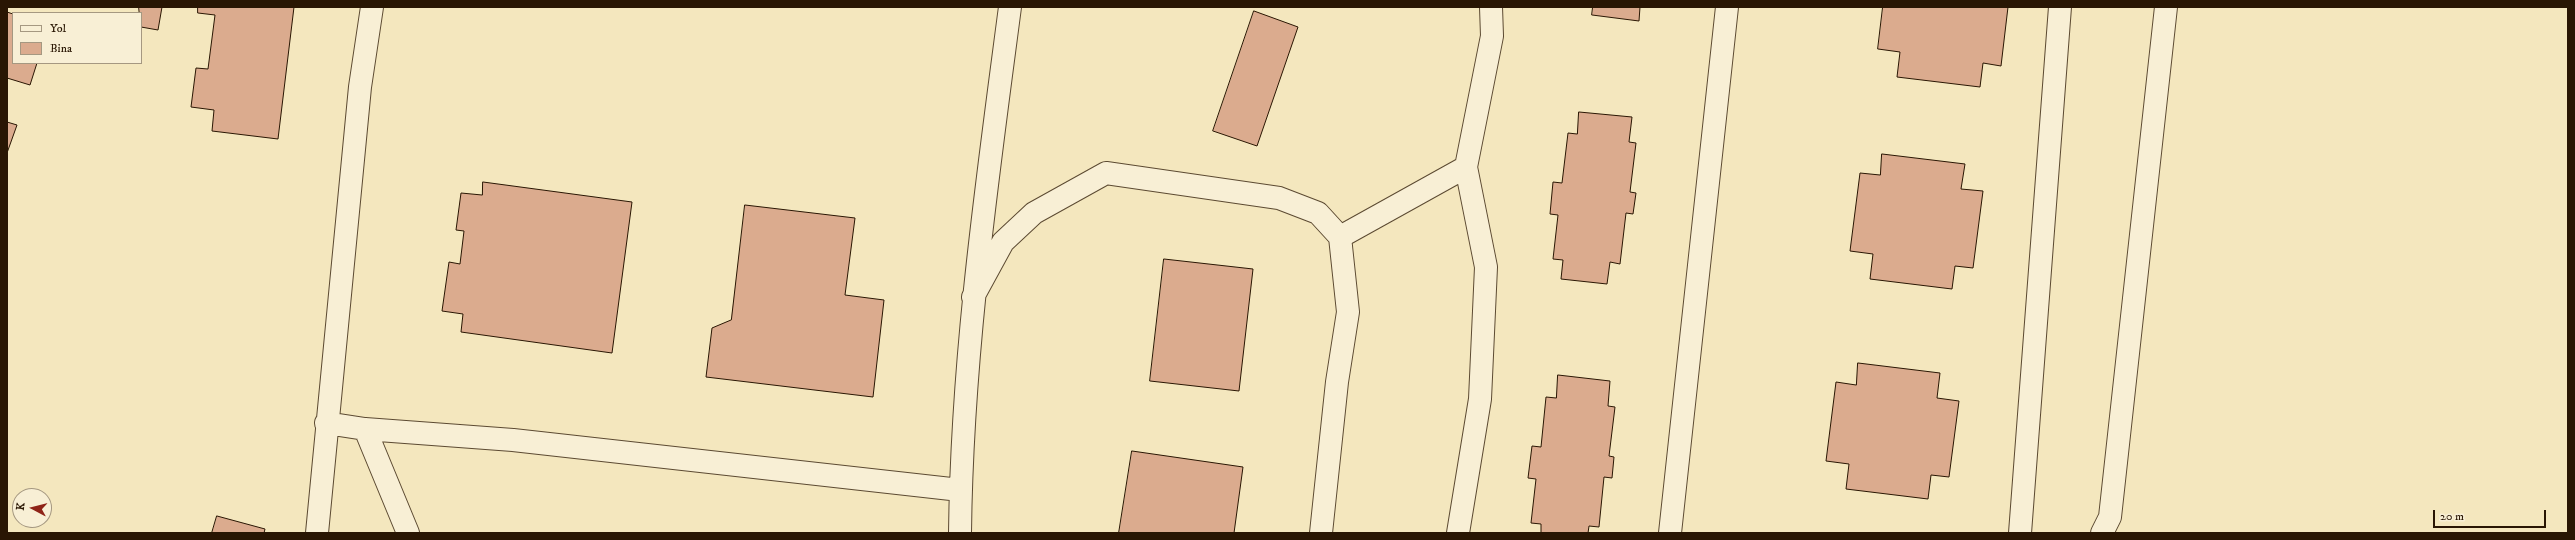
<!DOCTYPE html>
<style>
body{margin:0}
#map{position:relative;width:2575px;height:540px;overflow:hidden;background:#f4e7be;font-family:"IM FELL DW Pica",serif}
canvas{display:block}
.frame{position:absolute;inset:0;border:8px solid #291603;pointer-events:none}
.legend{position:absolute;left:12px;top:12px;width:130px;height:52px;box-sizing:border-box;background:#f8efd5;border:1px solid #a59881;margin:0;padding:5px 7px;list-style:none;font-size:12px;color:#291603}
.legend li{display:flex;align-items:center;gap:8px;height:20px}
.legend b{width:20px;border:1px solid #a59881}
.north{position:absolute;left:12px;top:488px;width:40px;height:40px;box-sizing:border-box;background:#f8efd5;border:1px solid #a59881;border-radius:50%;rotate:277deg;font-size:11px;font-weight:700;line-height:16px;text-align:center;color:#291603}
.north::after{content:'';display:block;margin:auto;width:14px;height:18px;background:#8f2418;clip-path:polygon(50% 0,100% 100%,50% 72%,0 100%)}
.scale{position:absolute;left:2433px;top:510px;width:113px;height:18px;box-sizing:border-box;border:2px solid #291603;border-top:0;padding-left:5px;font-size:12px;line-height:14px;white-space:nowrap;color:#291603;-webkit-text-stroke:3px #f8efd5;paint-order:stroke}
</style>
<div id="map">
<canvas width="2575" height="540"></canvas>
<div class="frame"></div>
<ul class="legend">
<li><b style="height:5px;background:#f8efd5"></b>Yol</li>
<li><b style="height:11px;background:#dbab8e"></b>Bina</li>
</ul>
<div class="north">K</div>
<div class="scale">20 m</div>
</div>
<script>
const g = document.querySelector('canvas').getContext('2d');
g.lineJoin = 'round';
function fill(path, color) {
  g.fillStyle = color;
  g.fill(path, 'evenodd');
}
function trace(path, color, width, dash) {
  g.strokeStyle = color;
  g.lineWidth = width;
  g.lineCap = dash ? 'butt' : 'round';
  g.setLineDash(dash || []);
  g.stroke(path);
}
const building = new Path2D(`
 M139,7h23l-4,23 -17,-3z
 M198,7h96l-16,132 -66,-8 2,-21 -23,-3 5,-39 12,1 7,-54 -17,-2z
 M1593,7h47l-1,14 -47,-6z
 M1883,7h125l-7,59 -18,-3 -3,24 -83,-10 3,-25 -22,-3z
 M1254,11l44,16 -41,119 -44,-15z
 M7,12l6,2v49h24l-7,22 -23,-7z
 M1579,112l53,5 -3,25 7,1 -6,49 6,1 -3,21 -7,-1 -6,51 -10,-2 -3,22 -46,-5 2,-19 -10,-1 5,-44 -8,-1 3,-32 9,1 6,-50 9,1z
 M7,122l10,3 -10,28z
 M1882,154l83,10 -4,25 22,2 -10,77 -18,-2 -3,23 -82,-10 3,-25 -23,-3 10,-78 20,2z
 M483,182l149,20 -20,151 -151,-21 2,-18 -21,-3 7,-49 11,2 4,-33 -8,-1 5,-37 21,2z
 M745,205l110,13 -10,77 39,5 -11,97 -167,-20 6,-49 19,-8z
 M1164,259l89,10 -14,122 -89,-10z
 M1858,363l82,10 -3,25 22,3 -10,76 -18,-2 -3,24 -82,-10 3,-25 -23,-3 10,-79 20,3z
 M1558,375l52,6 -2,25 7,1 -6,49 5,1 -2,21 -8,-1 -5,50 -10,-1 -1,7h-47v-9l-10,-1 5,-44 -8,-1 4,-32 9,1 5,-50 10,1z
 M1132,451l111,16 -9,66h-115z
 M217,516l48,13 -1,4h-52z`);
const street = new Path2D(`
 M1340,237l126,-70 26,-131 -1,-29
 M973,297l30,-55 31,-29 72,-40 173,25 39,15 22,24 8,75 -11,70 -16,151
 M326,423l39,6 148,11 447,50
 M365,429l43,104
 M317,533l43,-446 12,-80
 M960,533c2,-177 27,-351 50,-526
 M1458,533l22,-134 6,-132 -20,-100
 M1670,533l57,-526
 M2020,533l40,-526
 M2102,533l8,-16 56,-510`);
fill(building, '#dbab8e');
trace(building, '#291603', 1);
trace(street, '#5c4a32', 24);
trace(street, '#f8efd5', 22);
</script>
